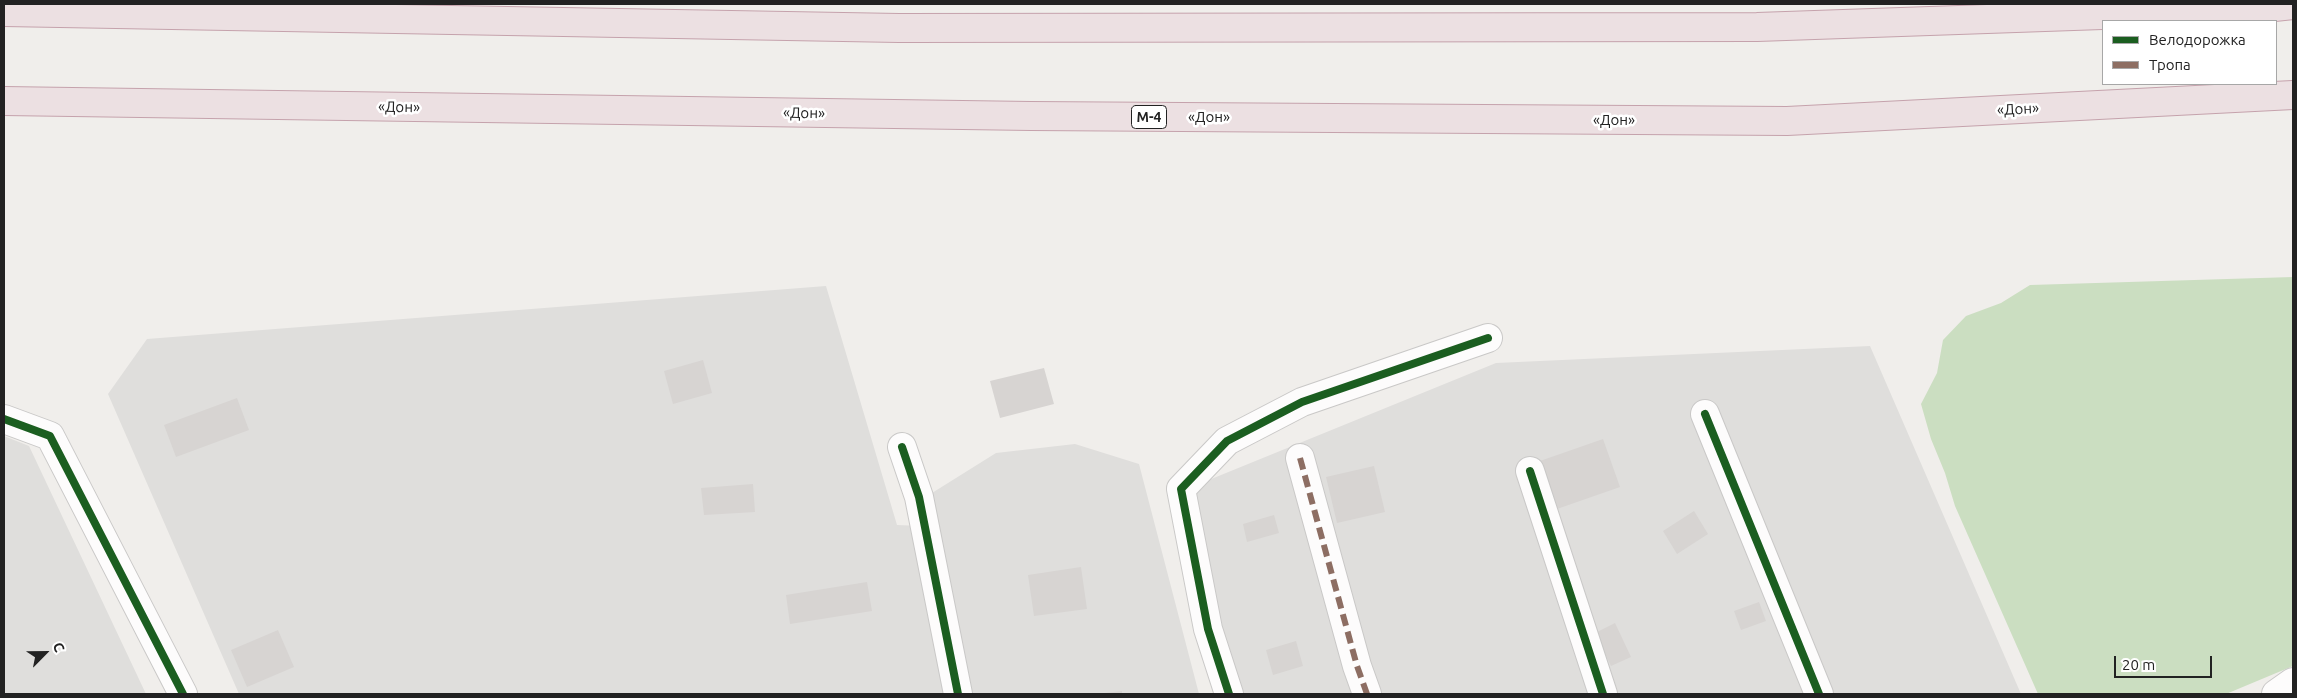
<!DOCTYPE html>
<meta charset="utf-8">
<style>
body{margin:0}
#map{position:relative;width:2297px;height:698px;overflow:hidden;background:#f0eeeb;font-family:Ubuntu,sans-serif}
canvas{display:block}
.frame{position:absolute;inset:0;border:5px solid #222;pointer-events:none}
.legend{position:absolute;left:2102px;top:20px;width:175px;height:65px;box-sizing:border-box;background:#fff;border:1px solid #a7a7a7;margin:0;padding:6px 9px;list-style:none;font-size:15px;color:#222}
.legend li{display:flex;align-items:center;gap:10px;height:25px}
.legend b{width:25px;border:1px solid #a7a7a7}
.north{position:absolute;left:20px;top:628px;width:50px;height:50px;-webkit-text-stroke:4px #fff;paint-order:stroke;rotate:67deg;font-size:14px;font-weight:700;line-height:20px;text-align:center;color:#222}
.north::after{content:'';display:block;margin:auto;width:18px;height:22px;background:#222;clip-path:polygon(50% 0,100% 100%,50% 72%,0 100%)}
.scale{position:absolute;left:2114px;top:656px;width:98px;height:22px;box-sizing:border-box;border:2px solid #222;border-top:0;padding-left:6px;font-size:15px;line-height:18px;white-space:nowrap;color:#222;-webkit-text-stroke:4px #fff;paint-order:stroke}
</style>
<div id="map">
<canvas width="2297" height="698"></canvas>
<div class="frame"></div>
<ul class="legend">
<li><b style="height:6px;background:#1b5e20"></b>Велодорожка</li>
<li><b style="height:6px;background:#8d6e63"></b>Тропа</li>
</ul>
<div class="north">С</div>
<div class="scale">20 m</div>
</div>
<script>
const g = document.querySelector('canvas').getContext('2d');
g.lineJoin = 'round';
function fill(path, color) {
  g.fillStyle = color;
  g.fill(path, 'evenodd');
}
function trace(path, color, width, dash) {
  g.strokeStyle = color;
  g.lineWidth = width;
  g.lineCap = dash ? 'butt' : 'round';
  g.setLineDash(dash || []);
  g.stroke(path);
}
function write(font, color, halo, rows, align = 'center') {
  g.font = font + ' Ubuntu,sans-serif';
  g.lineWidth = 5;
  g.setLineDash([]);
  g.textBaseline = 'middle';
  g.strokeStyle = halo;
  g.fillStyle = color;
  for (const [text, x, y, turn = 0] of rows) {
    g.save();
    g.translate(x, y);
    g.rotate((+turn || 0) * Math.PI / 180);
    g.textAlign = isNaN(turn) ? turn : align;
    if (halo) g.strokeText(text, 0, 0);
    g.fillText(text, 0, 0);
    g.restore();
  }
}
const residential = new Path2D(`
 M826,286l71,239 24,1 26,168h-708l-131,-300 39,-55z
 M1870,346l151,348h-807l-19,-60 -23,-139 324,-132z
 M4,436l25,10 117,248h-142z
 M1075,444l64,20 60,230h-237l-38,-196 72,-45z`);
const forest = new Path2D(`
 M2293,277v389l-67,28h-188l-83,-188 -10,-33 -14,-34 -10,-35 16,-31 6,-33 23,-24 35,-13 29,-18z`);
const building = new Path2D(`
 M703,360l9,33 -39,11 -9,-33z
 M1044,368l10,36 -54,14 -10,-37z
 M237,398l12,32 -73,27 -12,-32z
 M1603,439l17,48 -63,22 -17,-48z
 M1374,466l11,46 -48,11 -11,-46z
 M753,484l2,28 -51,3 -3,-27z
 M1694,511l14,23 -31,20 -14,-23z
 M1274,515l5,18 -32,9 -4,-18z
 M1081,567l6,42 -53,7 -6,-41z
 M867,582l5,29 -82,13 -4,-29z
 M1759,602l7,19 -25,9 -7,-19z
 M1615,623l16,34 -20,9 -16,-33z
 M278,630l16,37 -47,20 -16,-37z
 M1296,641l7,25 -30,9 -7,-25z
 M1122,691v3h-17v-1z`);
const minor = new Path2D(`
 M1705,414l114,280
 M4,419l46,17 133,258
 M902,447l17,50 39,197
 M1300,458l57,208 10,28
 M1530,471l73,223
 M1229,694l-21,-65 -27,-140 46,-48 75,-39 186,-64
 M2276,694l17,-12`);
const highway = new Path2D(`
 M4,12l895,16 858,-1 489,-17 47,-5
 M4,101l1027,15 756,5 506,-26`);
const quiet = new Path2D(`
 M1300,458l57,208 10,28`);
const cycleway = new Path2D(`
 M1705,414l114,280
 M4,419l46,17 133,258
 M902,447l17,50 39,197
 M1530,471l73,223
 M1229,694l-21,-65 -27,-140 46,-48 75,-39 186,-64`);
const shields = [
 [1149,117,35]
];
const shieldNames = [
 ["М-4",1149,117]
];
const streetNames = [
 ["«Дон»",399,107,1],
 ["«Дон»",2018,109,-3],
 ["«Дон»",804,113,1],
 ["«Дон»",1209,117],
 ["«Дон»",1614,120]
];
fill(residential, '#dfdedc');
fill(forest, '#cbdec1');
fill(building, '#d7d4d2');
trace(minor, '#c9c8c7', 30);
trace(highway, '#c5a2ac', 30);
trace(minor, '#fdfcfc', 28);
trace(highway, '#ece0e2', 28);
trace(quiet, '#8d6e63', 6, [12, 6]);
trace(cycleway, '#1b5e20', 8);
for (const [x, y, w] of shields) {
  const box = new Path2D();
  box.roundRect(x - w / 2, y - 11.5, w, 23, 4);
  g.fillStyle = '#fff';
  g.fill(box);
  trace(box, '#222', 1);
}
write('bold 14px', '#222', null, shieldNames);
write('15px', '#222', '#fff', streetNames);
</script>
